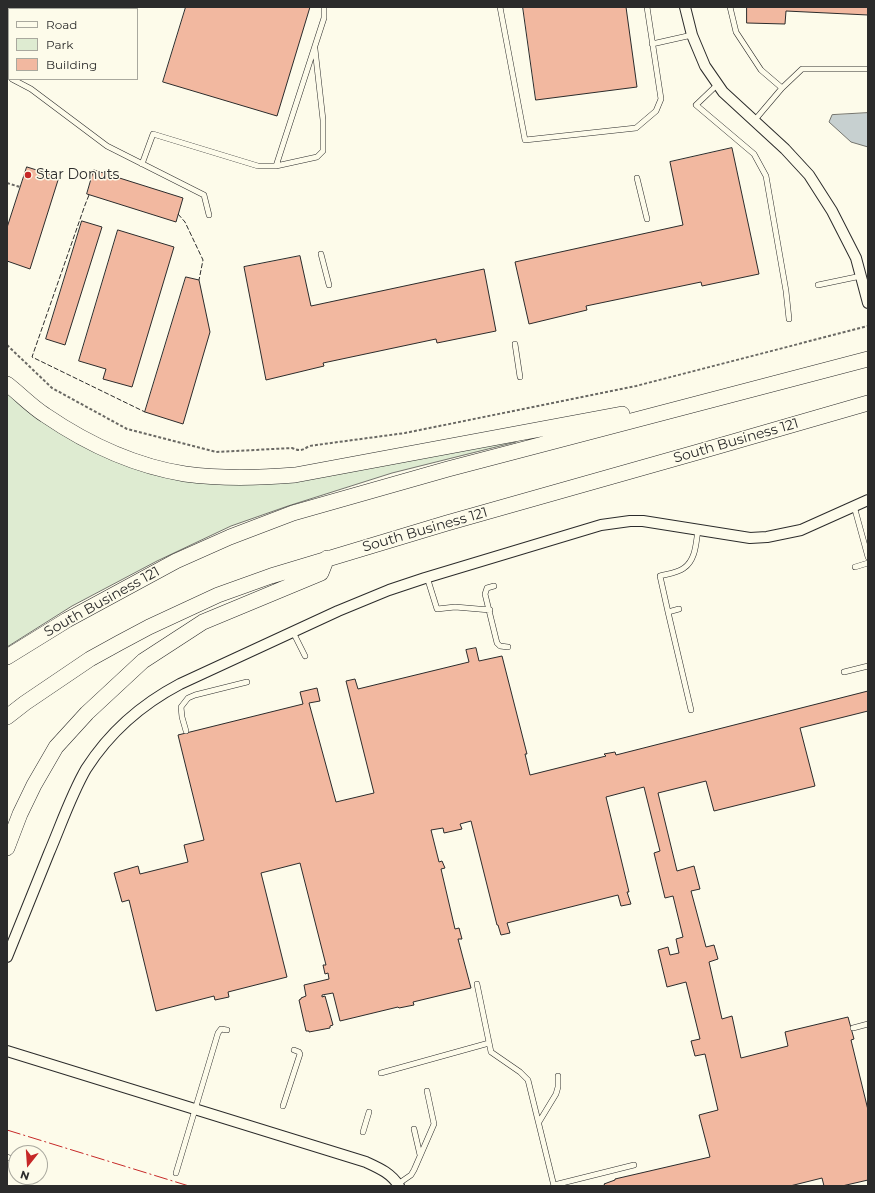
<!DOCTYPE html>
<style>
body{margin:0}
#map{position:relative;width:875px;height:1193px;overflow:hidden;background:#fdfbea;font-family:Montserrat,sans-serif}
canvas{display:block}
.frame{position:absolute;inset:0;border:8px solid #2b2b2b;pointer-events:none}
.legend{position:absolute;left:8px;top:8px;width:130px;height:72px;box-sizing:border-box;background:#fdfbea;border:1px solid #a9a89e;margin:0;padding:5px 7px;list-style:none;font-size:12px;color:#2b2b2b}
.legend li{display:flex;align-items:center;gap:8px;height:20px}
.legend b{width:20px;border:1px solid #a9a89e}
.north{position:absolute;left:8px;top:1145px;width:40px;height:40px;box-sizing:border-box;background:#fdfbea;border:1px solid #a9a89e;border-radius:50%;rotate:197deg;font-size:11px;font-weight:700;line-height:16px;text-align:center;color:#2b2b2b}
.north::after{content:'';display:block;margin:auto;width:14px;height:18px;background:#c62828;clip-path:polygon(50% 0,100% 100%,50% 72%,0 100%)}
</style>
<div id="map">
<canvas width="875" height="1193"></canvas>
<div class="frame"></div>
<ul class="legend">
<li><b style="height:5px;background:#fdfbea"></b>Road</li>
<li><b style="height:11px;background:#deebd1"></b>Park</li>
<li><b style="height:11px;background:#f2b8a0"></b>Building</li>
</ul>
<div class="north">N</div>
</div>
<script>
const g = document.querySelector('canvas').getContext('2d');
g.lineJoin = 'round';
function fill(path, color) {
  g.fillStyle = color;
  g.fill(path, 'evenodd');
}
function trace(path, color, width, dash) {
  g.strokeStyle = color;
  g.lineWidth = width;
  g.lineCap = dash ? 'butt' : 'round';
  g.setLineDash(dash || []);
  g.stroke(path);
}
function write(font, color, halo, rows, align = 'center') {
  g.font = font + ' Montserrat,sans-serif';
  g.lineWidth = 3;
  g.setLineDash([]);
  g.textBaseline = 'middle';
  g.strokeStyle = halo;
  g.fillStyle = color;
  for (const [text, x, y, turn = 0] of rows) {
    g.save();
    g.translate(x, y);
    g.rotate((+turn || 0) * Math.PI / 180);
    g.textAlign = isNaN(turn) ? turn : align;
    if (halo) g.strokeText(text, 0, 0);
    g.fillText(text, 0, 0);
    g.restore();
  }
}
const green = new Path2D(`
 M7,391l53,39 157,50 297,-43 2,5 -124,31 -104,33 -57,20 -74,35 -85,45 -65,41z`);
const water = new Path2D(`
 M868,113v34l-17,-5 -22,-20 3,-7z`);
const building = new Path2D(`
 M186,7h124l-33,109 -114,-34z
 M523,7h103l11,80 -101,13z
 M747,7h121v8l-82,-4 -1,13 -38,-1z
 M732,148l27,126 -57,12 -1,-4 -115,24 1,4 -58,14 -14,-62 168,-37 -13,-63z
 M27,167l32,10 -29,92 -23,-8v-33z
 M94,170l89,28 -7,24 -89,-28z
 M82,221l20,6 -37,118 -19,-6z
 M118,230l56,17 -42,140 -29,-8 3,-10 -27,-8z
 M300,256l11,50 173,-37 12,62 -59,12 -1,-4 -113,24 1,3 -58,14 -22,-113z
 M186,277l13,3 11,52 -27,92 -38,-12z
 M476,648l3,13 23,-5 25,98h-2l5,21 76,-19 -2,-2 11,-2 1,3 252,-64v20l-68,17 15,58 -101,25 -8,-30 -48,12 19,78 17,-5 6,23 -9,2 15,56 8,-2 4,14 -9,3 13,57 10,-3 9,42 47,-12 -3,-14 63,-15 6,22 -3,1 17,70v70l-26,6h-18l-2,-8 -32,8h-185l-1,-2 11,-4v-1l95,-22 -11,-42 19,-5 -13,-56 -10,2 -4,-15 9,-2 -14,-57 -19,5 -9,-37 10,-3 2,8 9,-2 -3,-14 7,-2 -10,-41 -8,2 -11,-45 6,-2 -16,-64 -38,10 23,95h-2l4,12 -10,2 -3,-11 -111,28 3,10 -9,2 -3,-10h-1l-26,-104 -11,3 2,5 -18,4 -1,-5 -12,2 8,32 3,-1 3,7 -4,1 14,60 4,-1 3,11h-4l13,49 -58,14 1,3 -15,3 -1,-1 -58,14 -7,-28 -11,2v2l3,-1 8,29 -3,1v2l-21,4v-1h-3l-7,-31 2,-1v-1l5,-2 -2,-11 25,-6 -1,-6 -3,1 -2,-9h3l-26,-102 -39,10 26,104 -59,15 1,5 -14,3 -1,-4 -58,15 -27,-111 -7,2 -8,-29 24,-7 2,8 48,-12 -4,-17 20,-5 -26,-105 125,-31 -3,-12 17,-4 3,13 -11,2 27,99 38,-9 -28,-112 9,-2 3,10 111,-27 -3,-12z`);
const path = new Path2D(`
 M7,183l13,4
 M7,345l45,43 75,41 89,23 76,-4c7,3 10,3 17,-2l96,-13 231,-47 232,-60`);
const lane = new Path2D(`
 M500,7l25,133 111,-12 20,-17 5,-12 -14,-92
 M730,7l6,25 25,38 21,18
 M652,44l40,-9
 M12,79l19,10 76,57 97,49 5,20
 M718,84l-22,21 58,49 12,22 20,115 3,28
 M754,121l28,-33 20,-19h66
 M142,164l11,-30 105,32h18l48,-148v-11
 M276,166l41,-9 6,-6v-31l-8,-71
 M637,178l10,41
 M321,254l8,31
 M818,285l43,-9
 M515,344l5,33
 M854,506l14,51
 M855,567l13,-4
 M427,577l10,32 18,-2 35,3
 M494,586l-7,2 -2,6 12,49 3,3 8,1
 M679,609l-11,3 -8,-36c7,-2 17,-3 24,-8 12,-8 12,-26 14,-38
 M668,612l23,98
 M293,632l12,24
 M844,672l24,-6
 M186,731l-4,-14 -1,-10 7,-9 7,-3 52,-13
 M477,984l14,68 29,20 8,8 26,106
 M853,1028l15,-4
 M381,1073l108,-30
 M283,1106l17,-52 -1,-2 -5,-2
 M539,1122l17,-28 2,-7v-11
 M414,1129l6,26
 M363,1132l6,-20
 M7,1157l9,3
 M176,1173l42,-140 3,-4 6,1
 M398,1184l13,-9 3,-5 20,-46 -7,-33
 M554,1185l80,-20`);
const street = new Path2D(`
 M685,7l7,28 13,31 18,26 62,57 24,26 23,36 24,47 12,45
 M7,957c14,-35 28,-69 42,-104 12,-28 22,-58 37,-84 23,-36 56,-65 94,-85l158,-73 51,-21 36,-12 176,-53 29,-4h13l107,17 17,-1 34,-7 67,-30
 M7,1051l359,111c13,6 25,11 33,24`);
const primary = new Path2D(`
 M7,384c13,10 24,22 38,31 41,28 90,51 140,59 36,5 73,4 110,1l327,-61
 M7,657l60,-37 109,-59 54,-24 63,-24 155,-44 420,-110
 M7,717l18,-14 65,-44 29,-16 30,-16 69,-32 53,-19 176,-53 251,-71 170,-49
 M7,848l13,-34 14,-29 22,-38 31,-34 56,-52 60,-39 118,-49 6,-15`);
const fence = new Path2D(`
 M89,195l-4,10 -53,152 113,55
 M178,214l7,8 18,38 -4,20`);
const power = new Path2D(`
 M7,1130l182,56`);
const markers = [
 [28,175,4,"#c62828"]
];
const poiNames = [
 ["Star Donuts",36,175]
];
const streetNames = [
 ["South Business 121",736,441,-16],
 ["South Business 121",425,530,-16],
 ["South Business 121",102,602,-29]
];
fill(green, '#deebd1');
trace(green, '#74746e', 1);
fill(water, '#c7d0d0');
trace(water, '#74746e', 1);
fill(building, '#f2b8a0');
trace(building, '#2b2b2b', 1);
trace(lane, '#2b2b2b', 6);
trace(street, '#2b2b2b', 12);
trace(primary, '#2b2b2b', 16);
trace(path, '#6a6964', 2, [3, 2]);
trace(lane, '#fdfbea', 5);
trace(street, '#fdfbea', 10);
trace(primary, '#fdfbea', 15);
trace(fence, '#2b2b2b', 1, [5, 2]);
trace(power, '#c62828', 1, [14, 3, 2, 3]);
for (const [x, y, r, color] of markers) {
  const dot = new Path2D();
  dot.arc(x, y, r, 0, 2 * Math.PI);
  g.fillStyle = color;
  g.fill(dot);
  trace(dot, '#fdfbea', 1.5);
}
write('14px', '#2b2b2b', '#fdfbea', poiNames, 'left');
write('14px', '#2b2b2b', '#fdfbea', streetNames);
</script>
